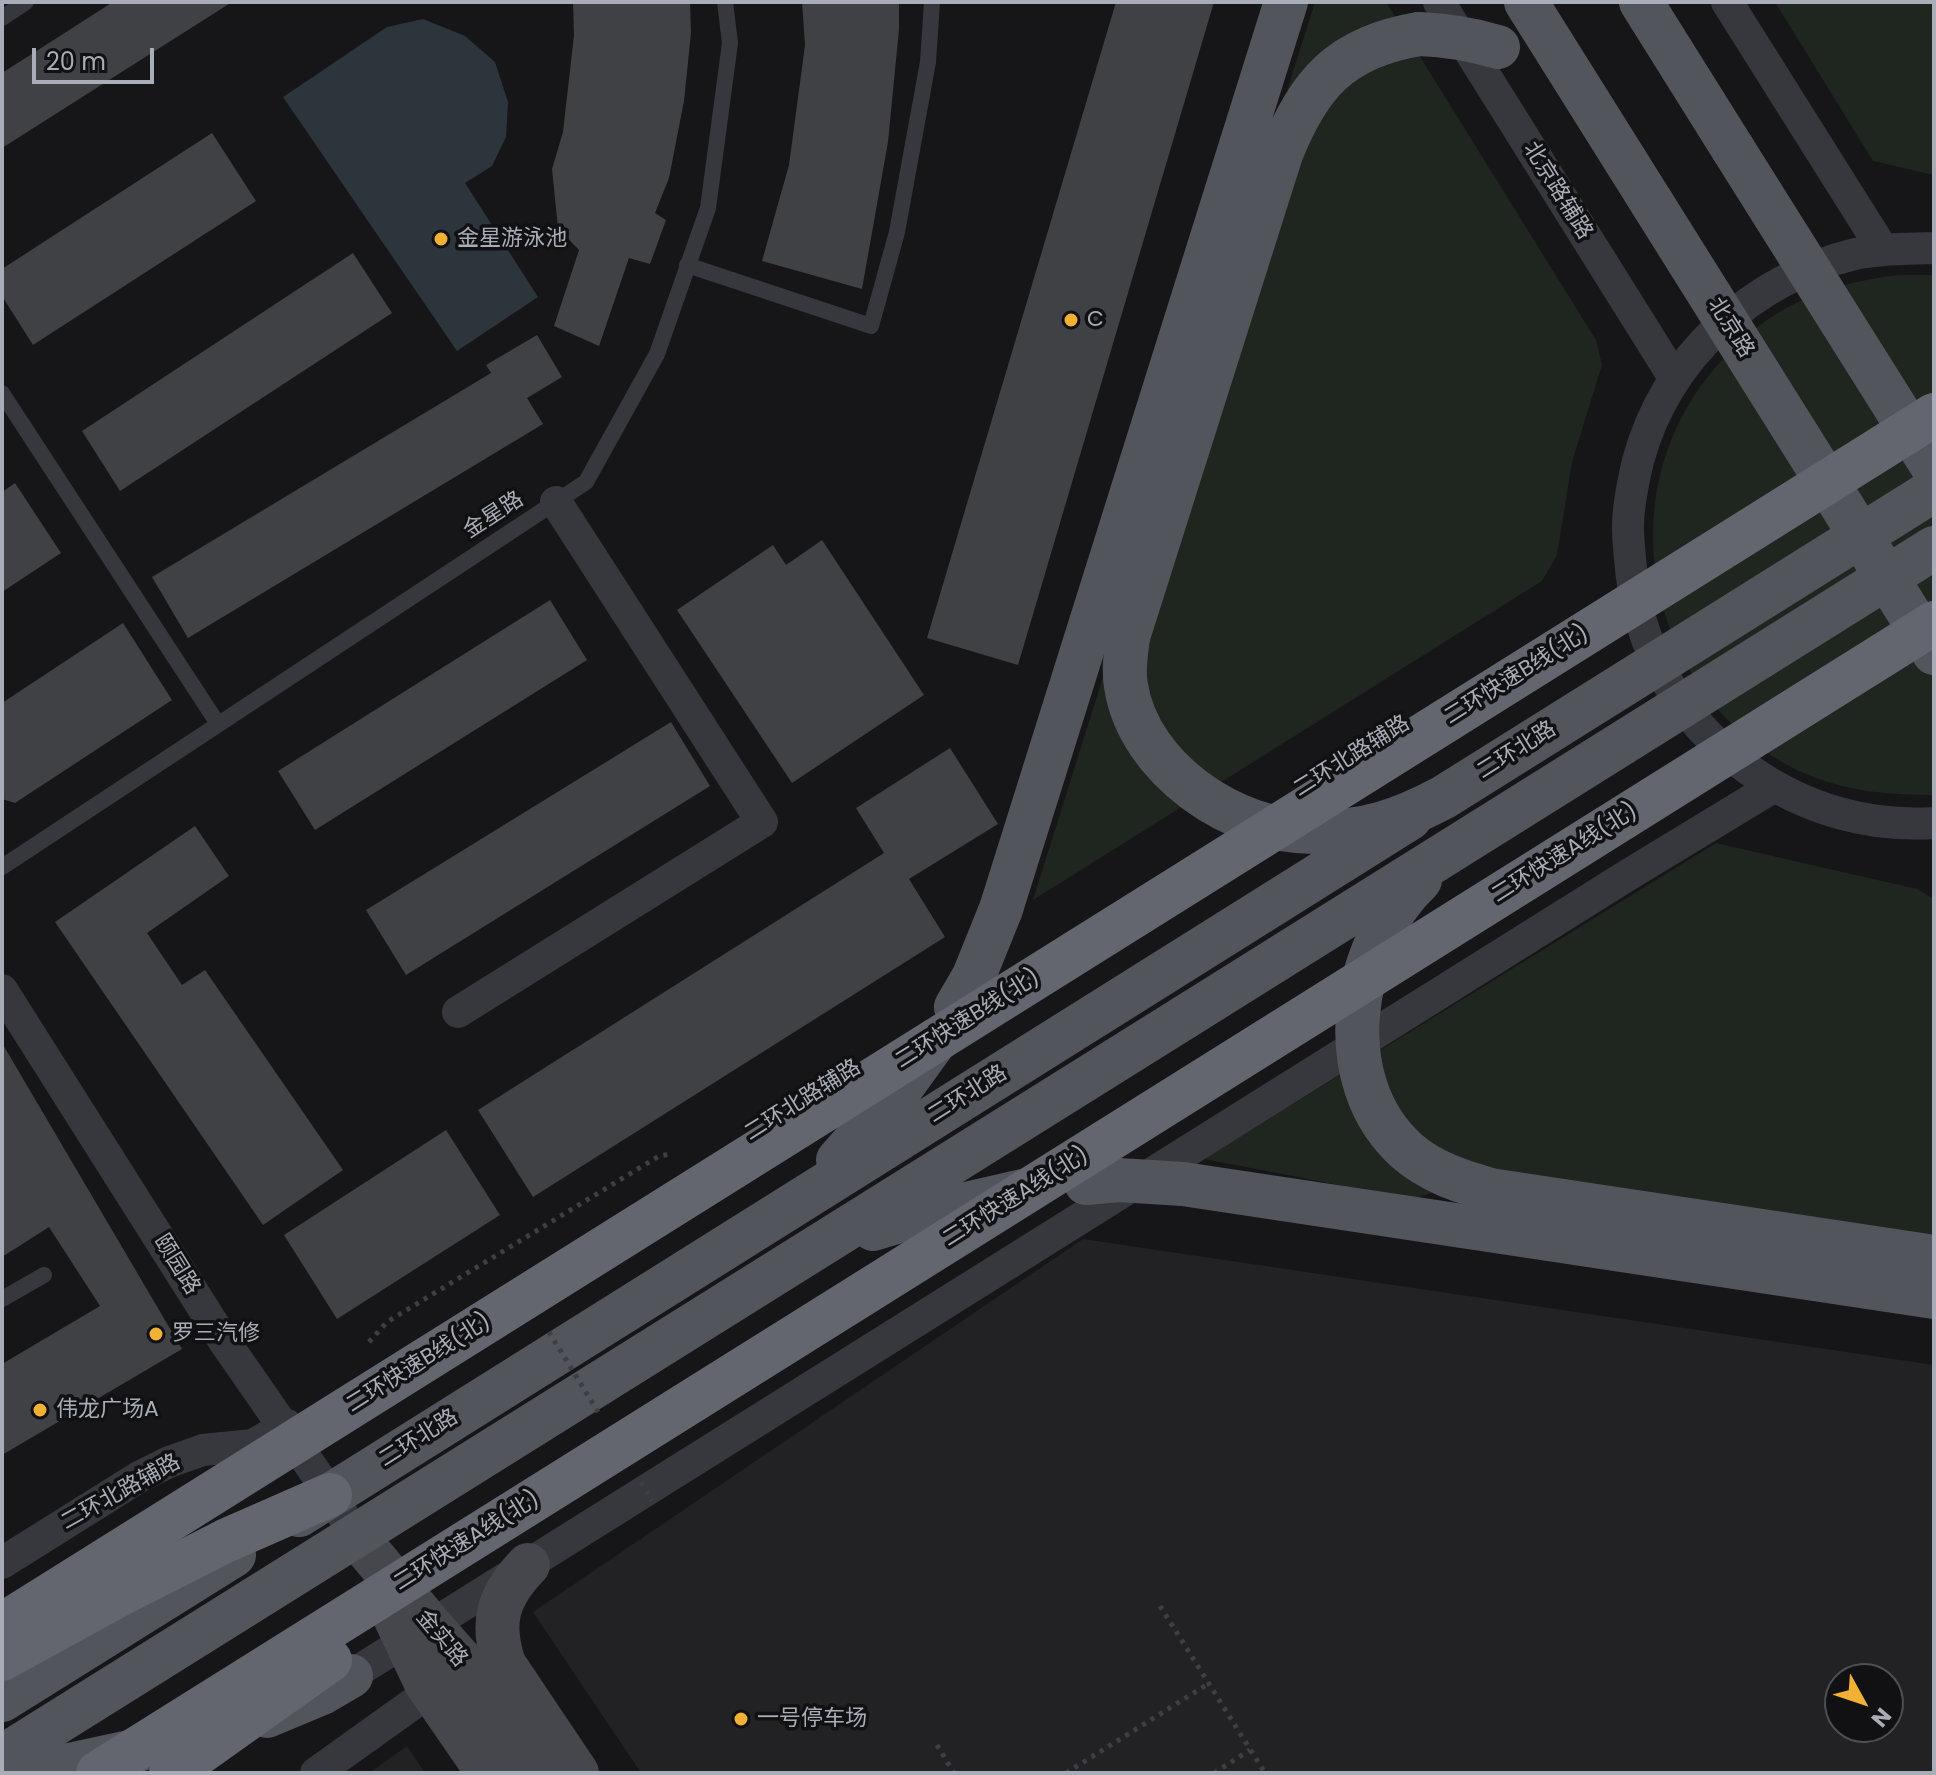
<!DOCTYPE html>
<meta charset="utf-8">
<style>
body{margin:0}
#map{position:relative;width:1936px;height:1775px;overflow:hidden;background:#161618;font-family:Poppins,sans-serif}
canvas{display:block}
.frame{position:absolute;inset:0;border:4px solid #a8adb8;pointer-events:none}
.north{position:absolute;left:1824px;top:1663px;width:80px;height:80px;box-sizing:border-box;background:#111113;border:2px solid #4d4f55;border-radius:50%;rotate:130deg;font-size:22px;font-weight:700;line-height:32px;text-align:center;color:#a8adb8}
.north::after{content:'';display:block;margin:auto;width:28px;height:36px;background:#f2b134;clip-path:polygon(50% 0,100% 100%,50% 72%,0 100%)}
.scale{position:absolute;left:32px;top:48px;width:122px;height:36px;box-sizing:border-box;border:4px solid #a8adb8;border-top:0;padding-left:10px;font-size:24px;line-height:28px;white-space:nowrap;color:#a8adb8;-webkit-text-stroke:6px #111113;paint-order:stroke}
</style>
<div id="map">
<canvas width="1936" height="1775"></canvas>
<div class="frame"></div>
<div class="north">N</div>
<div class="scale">20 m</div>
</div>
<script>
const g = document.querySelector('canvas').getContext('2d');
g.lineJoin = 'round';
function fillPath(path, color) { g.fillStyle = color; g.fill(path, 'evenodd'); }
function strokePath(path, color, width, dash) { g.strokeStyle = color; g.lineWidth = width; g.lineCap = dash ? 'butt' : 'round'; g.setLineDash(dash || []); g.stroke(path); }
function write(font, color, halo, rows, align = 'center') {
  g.font = font + ' Poppins,"Noto Sans SC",sans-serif'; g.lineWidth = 7; g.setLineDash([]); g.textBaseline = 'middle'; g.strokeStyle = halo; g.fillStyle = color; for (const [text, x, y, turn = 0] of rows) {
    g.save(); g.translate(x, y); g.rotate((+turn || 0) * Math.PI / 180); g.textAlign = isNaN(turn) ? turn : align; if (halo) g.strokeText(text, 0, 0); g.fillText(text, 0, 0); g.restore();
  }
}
const built = new Path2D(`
 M 1083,1239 L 1934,1365 L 1934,1773 L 641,1773 L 533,1612 ZM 1840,1679 L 1888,1679 L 1888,1727 L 1840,1727 Z
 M 407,1746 L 425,1773 L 369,1773 Z`);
const green = new Path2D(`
 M 1315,2 L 1386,2 L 1596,340 L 1602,365 L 1572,462 L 1557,555 L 1542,581 L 1033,900 Z
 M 1775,2 L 1934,2 L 1934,175 L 1873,161 Z
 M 1898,275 L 1934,275 L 1934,794 L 1931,795 C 1888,795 1846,791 1806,774 C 1652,705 1604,505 1710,374 C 1731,348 1758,323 1788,307 C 1823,288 1859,280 1898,275 Z
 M 1716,843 L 1917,889 L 1934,899 L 1934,1244 L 1478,1179 L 1412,1199 L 1204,1159 Z`);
const water = new Path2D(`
 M 423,19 L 465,36 L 495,62 L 508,102 L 506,137 L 492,166 L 465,183 L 538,297 L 457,351 L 283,97 L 387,27 Z`);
const building = new Path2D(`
 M 113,2 L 232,2 L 2,148 L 2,73 Z
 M 573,2 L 690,2 L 691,33 L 684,101 L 669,178 L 655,213 L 666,220 L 650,264 L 629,258 L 599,346 L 554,326 L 579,250 L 558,228 L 552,169 L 563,132 L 574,35 Z
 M 802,2 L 899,2 L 899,29 L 888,142 L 862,289 L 762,261 L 789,165 L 805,45 Z
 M 1116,2 L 1214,2 L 1018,665 L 927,638 Z
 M 212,133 L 256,201 L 33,345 L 2,296 L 2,269 Z
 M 353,253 L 392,313 L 120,491 L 82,431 Z
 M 537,335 L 562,377 L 527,398 L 543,424 L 188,638 L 152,577 L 491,373 L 486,365 Z
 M 15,483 L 61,553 L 2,592 L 2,492 Z
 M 822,540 L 924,695 L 792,783 L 677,610 L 773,545 L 786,565 Z
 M 550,600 L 587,660 L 315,830 L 278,771 Z
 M 123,623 L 172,700 L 15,803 L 2,799 L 2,703 Z
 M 671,722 L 710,786 L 406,975 L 366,910 Z
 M 950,748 L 998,824 L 909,879 L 945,937 L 533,1197 L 478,1110 L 884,853 L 856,808 Z
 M 195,826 L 229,876 L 147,933 L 182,985 L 205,970 L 343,1170 L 263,1225 L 55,922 Z
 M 2,1043 L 182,1349 L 2,1455 L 2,1364 L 100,1306 L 49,1227 L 2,1257 Z
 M 446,1130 L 500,1215 L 337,1319 L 284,1235 Z`);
const path = new Path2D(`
 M 369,1342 L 387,1322 L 659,1156 L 671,1154
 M 1160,1606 L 1265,1773
 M 937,1745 L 954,1773
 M 1066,1773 L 1208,1684
 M 1214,1773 L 1250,1750`);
const lane = new Path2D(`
 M 2,18 L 26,2
 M 687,265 L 871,326 L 897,232 L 928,62 L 932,2
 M 2,393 L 218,724
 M 2,867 L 586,482 L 657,354 L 708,208 L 730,43 L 725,2
 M 2,1299 L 44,1275`);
const street = new Path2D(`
 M 1439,2 L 1675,379
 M 1727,2 L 1883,250
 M 1934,248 C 1908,249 1881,248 1855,254 C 1752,279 1666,357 1638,461 C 1633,482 1628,505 1628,527 C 1628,537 1629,548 1630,558 C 1636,646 1678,721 1751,771 C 1805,809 1868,827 1934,823
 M 2,990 L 224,1341 L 324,1485 L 356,1536
 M 458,1012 L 762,822 L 556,502
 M 2,1563 L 139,1477 L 169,1462 L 203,1450 L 253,1445 L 287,1425
 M 334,1686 L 1628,875 L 1773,787
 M 316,1773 L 432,1690`);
const secondary = new Path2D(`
 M 356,1536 L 431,1626 L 460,1659 L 538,1773
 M 528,1565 C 498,1596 490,1622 504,1664 L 577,1773
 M 385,1596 L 426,1683 L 488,1773`);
const primary = new Path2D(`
 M 1526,2 L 1652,203
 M 1641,2 L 1733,149
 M 1128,637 L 1281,154 C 1309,83 1341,47 1419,34
 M 1001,909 L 1286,2
 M 838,1160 L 899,1091 L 936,1040
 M 1183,1184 L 1934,1297
 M 1490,1190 L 1934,1257
 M 873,1229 L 923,1214 L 1023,1191
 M 299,1515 L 1410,818
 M 2,1700 L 234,1555
 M 267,1716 L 322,1693 L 351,1676
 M 2,1757 L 1185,1017
 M 32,1773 L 139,1750`);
const highway = new Path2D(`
 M 2,1659 L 115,1597 L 225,1541 L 330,1495`);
const pathBridge = new Path2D(`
 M 549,1332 L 598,1412
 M 641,1482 L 652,1501`);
const primaryBridge = new Path2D(`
 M 1419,34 C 1447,35 1471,39 1498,47
 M 1733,149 L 1934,469
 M 1652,203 L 1934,653
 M 1128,637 C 1126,653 1123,669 1126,686 C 1139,769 1234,833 1315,832 C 1366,832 1399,821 1444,797 L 1934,490
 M 1420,880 C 1350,947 1329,1081 1407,1151 C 1431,1172 1460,1181 1490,1190
 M 956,1007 L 974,976 L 1001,909
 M 1185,1017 L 1934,548
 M 1086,1183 L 1119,1180 L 1183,1184`);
const highwayBridge = new Path2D(`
 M 2,1625 L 1934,415
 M 98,1773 L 1934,623
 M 171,1773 L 330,1660`);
const markers = [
 [441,239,8,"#f2b134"],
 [1071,320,8,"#f2b134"],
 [156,1334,8,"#f2b134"],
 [40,1410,8,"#f2b134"],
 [741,1719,8,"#f2b134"]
];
const streetNames = [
 ["北京路辅路",1557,191,58],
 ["北京路",1730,328,58],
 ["金星路",494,516,-33],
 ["二环快速B线(北)",1517,676,-32],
 ["二环北路",1517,751,-32],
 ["二环北路辅路",1352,757,-32],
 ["二环快速A线(北)",1565,854,-32],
 ["二环快速B线(北)",968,1020,-32],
 ["二环北路",968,1095,-32],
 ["二环北路辅路",803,1101,-32],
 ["二环快速A线(北)",1016,1198,-32],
 ["颐园路",176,1265,58],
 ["二环快速B线(北)",419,1364,-32],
 ["二环北路",419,1439,-32],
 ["二环北路辅路",121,1493,-29],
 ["二环快速A线(北)",467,1542,-32],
 ["金实路",441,1639,50]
];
const poiNames = [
 ["金星游泳池",457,239],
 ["C",1087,320],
 ["罗三汽修",172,1334],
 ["伟龙广场A",56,1410],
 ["一号停车场",757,1719]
];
fillPath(built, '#222225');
fillPath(green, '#1e261f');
fillPath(water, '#2c353c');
fillPath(building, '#404145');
strokePath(path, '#3d3f44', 5, [4, 6]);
strokePath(lane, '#37383d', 16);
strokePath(street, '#37383d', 32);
strokePath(secondary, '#45474d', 44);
strokePath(primary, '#53555c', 44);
strokePath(highway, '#63666e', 44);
strokePath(pathBridge, '#3d3f44', 5, [4, 6]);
strokePath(primaryBridge, '#53555c', 44);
strokePath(highwayBridge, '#63666e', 44);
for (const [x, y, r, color] of markers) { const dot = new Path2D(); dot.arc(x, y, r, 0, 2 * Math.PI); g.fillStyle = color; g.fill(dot); strokePath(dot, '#111113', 3); }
write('22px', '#a8adb8', '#111113', streetNames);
write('22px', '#a8adb8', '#111113', poiNames, 'left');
</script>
